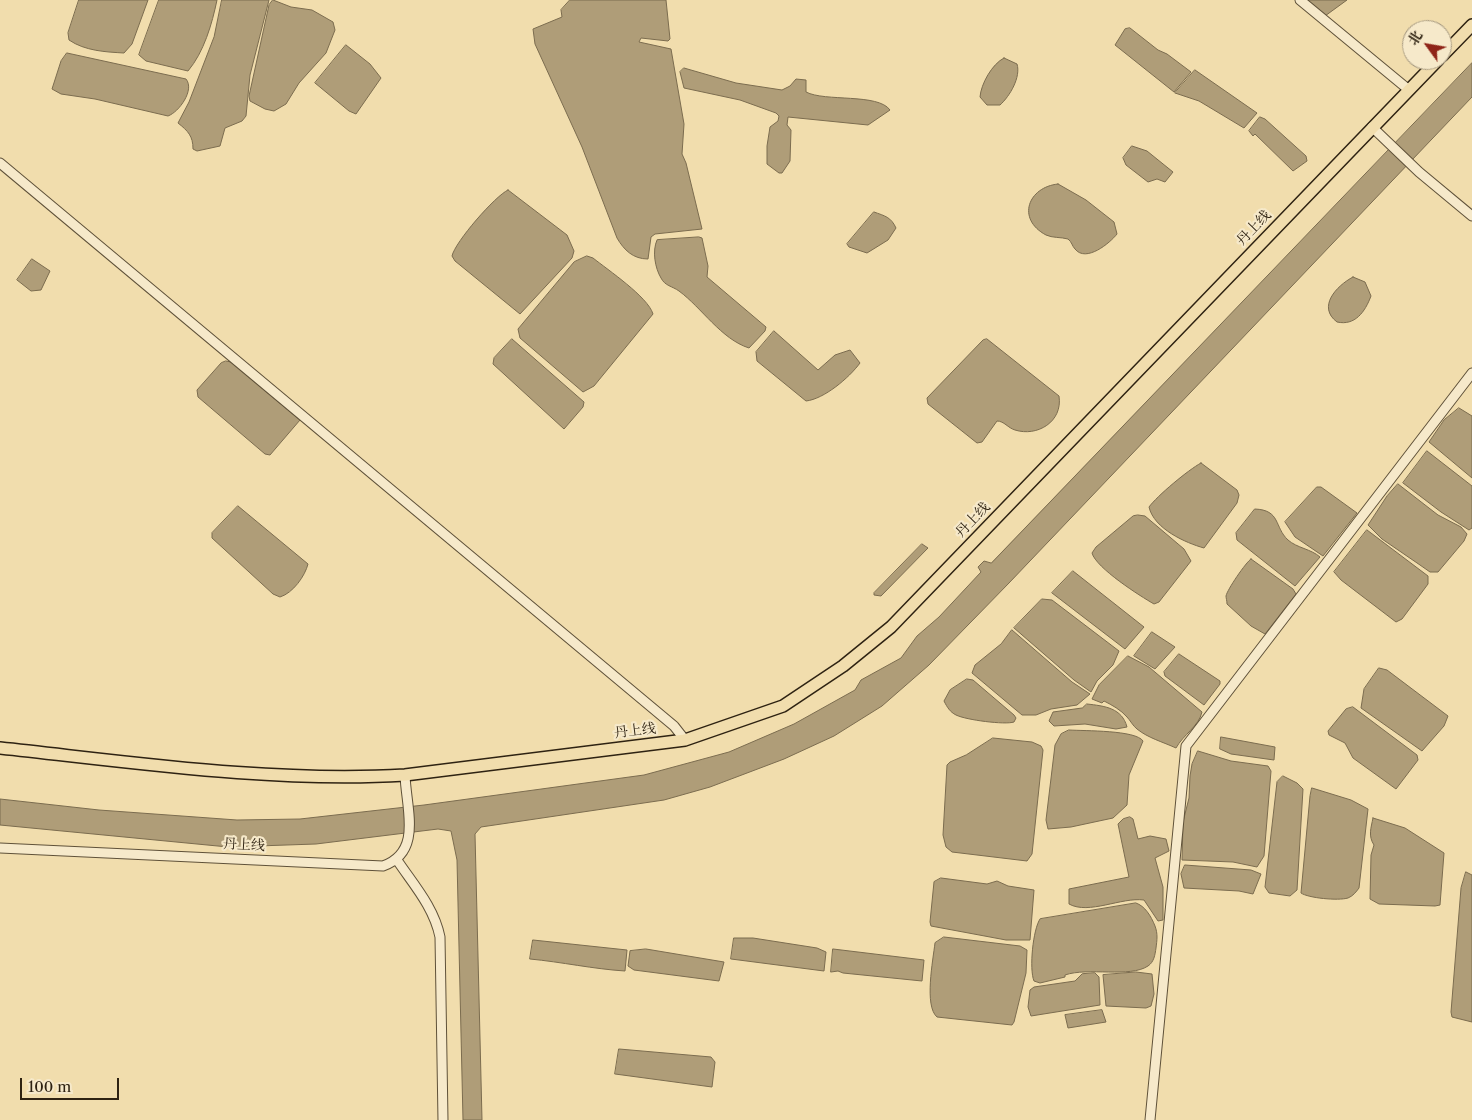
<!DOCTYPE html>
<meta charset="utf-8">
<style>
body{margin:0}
#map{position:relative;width:1472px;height:1120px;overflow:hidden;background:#f1ddad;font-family:"Libre Caslon Text","Noto Serif SC",serif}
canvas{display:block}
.north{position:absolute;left:1402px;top:20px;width:50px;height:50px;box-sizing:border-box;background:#f6e9ca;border:1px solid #a69980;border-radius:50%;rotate:302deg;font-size:14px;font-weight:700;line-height:20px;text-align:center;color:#2e2212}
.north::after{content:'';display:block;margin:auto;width:18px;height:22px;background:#8f2418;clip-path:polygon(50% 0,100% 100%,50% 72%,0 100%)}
.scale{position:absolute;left:20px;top:1078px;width:99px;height:22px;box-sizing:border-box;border:2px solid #2e2212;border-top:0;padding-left:6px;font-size:15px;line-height:18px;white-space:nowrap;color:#2e2212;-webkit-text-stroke:4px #f6e9ca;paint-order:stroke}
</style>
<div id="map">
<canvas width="1472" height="1120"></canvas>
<div class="north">北</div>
<div class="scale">100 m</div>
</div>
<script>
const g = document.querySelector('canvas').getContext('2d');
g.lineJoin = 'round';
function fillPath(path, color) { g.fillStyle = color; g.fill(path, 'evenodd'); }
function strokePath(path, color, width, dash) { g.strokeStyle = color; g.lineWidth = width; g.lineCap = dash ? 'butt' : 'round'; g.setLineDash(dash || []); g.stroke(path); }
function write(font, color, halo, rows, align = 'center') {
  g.font = font + ' "Libre Caslon Text","Noto Serif SC",serif'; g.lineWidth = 4.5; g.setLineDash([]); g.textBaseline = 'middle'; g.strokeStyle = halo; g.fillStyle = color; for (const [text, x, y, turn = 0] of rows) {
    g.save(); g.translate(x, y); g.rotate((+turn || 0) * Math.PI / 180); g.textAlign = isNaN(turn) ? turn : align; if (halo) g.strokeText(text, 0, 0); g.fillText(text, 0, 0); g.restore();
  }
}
const water = new Path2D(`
 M 79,0 L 148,0 L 132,44 L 124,53 C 106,52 85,51 69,40 L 68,33 Z
 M 159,0 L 217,0 C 212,24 204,52 188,71 L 146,61 L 139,55 Z
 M 222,0 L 269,0 L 250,75 L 246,116 L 242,121 L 225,128 L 220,146 L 197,151 L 193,149 C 193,136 188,131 178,123 L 189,102 L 214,37 Z
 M 273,0 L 291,7 L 312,10 L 333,22 L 335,30 L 326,53 L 299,83 L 286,104 L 274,111 L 265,109 L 250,101 L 249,96 L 269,5 Z
 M 570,0 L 666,0 L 670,39 L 668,41 L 641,38 L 639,42 L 671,49 L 684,124 L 682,154 L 686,163 L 702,229 L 655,234 L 651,237 L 648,259 C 633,259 624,250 617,238 L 582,147 L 535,44 L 533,29 L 562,17 L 561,10 Z
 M 1307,0 L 1347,0 L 1325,16 Z
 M 1130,28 L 1158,50 L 1167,54 L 1191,72 L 1174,92 L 1115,45 L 1125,29 Z
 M 346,45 L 370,64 L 381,78 L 356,114 L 349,111 L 315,83 Z
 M 67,53 L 186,79 C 195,90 179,112 168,116 L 95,99 L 61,94 L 52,89 L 61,61 Z
 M 1004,58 L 1017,64 C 1021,77 1010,96 1000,105 L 987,105 L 980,97 C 981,84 992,64 1004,58 Z
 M 1472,63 L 1472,97 L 1009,583 L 929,665 L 882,706 L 834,736 L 784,759 L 710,787 L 664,800 L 481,827 L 475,834 L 482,1120 L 463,1120 L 457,860 L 451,831 L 438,829 L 316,844 L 228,847 L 0,825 L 0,799 L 99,810 L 237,820 L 300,819 L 424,805 L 644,775 L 729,752 L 794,724 L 855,690 L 861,680 L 901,658 L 917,636 L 939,617 L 981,572 L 978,567 L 984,561 L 991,563 Z
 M 684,68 L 736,83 L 782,90 L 790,86 L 796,79 L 806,80 L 806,92 C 825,102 878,93 890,110 L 868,125 L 788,117 L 787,125 L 791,130 L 790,161 L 782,173 L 779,173 L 767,164 L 767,146 L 770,127 L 778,121 L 779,116 L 776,113 L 740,100 L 684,88 L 680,72 Z
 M 1195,70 L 1257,113 L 1244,128 L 1199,101 L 1175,93 Z
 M 1260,117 L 1265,119 L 1306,156 L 1307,161 L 1293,171 L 1255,134 L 1253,136 L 1249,131 Z
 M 1132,146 L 1147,151 L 1173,172 L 1165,182 L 1157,179 L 1148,182 L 1126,165 L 1123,158 Z
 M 1058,184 L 1086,200 L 1114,222 L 1117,234 C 1110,243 1086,263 1075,249 C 1072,246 1072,242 1068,239 C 1061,237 1052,238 1046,235 C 1016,219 1028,187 1058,184 Z
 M 508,190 L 567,235 L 574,251 L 572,258 L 520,314 L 455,261 L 452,256 C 455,242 495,196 508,190 Z
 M 874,212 C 885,216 891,217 896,228 L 888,240 L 867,253 L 849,247 L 847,244 Z
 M 699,237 L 702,238 L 708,266 L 707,277 L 766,327 L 765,331 L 749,348 C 721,339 702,308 679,291 C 672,286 665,286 661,278 C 655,268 652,251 657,240 Z
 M 587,256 L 593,258 C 608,270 648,297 653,314 L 594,386 L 583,392 L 520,338 L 518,329 L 574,262 Z
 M 32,259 L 50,271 L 41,290 L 31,291 L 17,280 Z
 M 1353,277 L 1365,282 L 1371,296 C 1365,312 1355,326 1337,322 C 1317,307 1336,286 1353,277 Z
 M 774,331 L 818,370 L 835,355 L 850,350 L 860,363 C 849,378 824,399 806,401 L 757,361 L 756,352 Z
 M 512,339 L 584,402 L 583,407 L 564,429 L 493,364 L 494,358 Z
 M 987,339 L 1059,396 C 1063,422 1037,437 1015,430 C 1008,428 1004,421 997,421 L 982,442 L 977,443 L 928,404 L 927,398 L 983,340 Z
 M 226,361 L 231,362 L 300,420 L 270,455 L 265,454 L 198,397 L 197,390 L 221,363 Z
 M 1459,408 L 1472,416 L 1472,478 L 1429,442 L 1444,420 Z
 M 1427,451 L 1472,486 L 1472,528 L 1469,530 L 1441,512 L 1403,483 Z
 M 1201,463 L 1237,490 L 1239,495 L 1237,503 L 1204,548 C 1186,543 1154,529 1149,507 C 1157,496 1188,470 1201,463 Z
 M 1398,484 L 1438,515 L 1461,527 L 1467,534 L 1464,541 L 1438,572 L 1430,572 L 1420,565 L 1382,539 L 1368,525 L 1387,496 Z
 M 1317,487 L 1321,487 L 1357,513 L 1323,556 L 1295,537 L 1285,522 Z
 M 238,506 L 308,564 C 305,576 293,593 280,597 L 273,594 L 212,538 L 212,533 Z
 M 1255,509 C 1281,510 1274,527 1288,540 C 1297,548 1311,549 1320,557 L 1295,586 L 1237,540 L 1236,533 Z
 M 1138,515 L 1145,516 L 1184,549 L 1191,561 L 1159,602 L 1154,604 C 1140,596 1096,568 1092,553 L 1096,547 L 1133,516 Z
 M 1367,530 L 1428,576 L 1428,584 L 1402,619 L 1396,622 L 1341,580 L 1334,572 Z
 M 922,544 L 928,548 L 881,596 L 874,595 L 874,593 Z
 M 1251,559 L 1293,589 L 1296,594 L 1265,634 L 1251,626 L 1227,604 C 1227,601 1226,598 1226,596 C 1227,590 1246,562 1251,559 Z
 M 1073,571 L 1144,627 L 1125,649 L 1052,593 Z
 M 1042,599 L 1052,600 L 1119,651 L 1113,665 L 1097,681 L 1091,692 L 1074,680 L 1014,628 Z
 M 1012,630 L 1072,682 L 1090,694 L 1077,705 L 1051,709 L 1036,715 L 1022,715 L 972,673 L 975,665 L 1001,644 Z
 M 1152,632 L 1175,647 L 1155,669 L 1134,656 Z
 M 1179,654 L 1220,681 L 1220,684 L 1204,705 L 1165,676 L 1164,672 Z
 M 1128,656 L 1149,667 L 1202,712 C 1199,726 1183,735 1176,748 C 1163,742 1148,738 1137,729 C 1133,726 1130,720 1127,717 C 1121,710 1112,705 1104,701 L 1102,703 L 1092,699 L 1099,685 Z
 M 1379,668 L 1387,670 L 1448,716 L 1444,726 L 1422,751 L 1361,708 L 1364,689 Z
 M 967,679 L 973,680 L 1014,715 L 1016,718 L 1014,722 C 1005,725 966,720 956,715 C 950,712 947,707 944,701 L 950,690 Z
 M 1087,704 C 1105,706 1122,708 1127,727 L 1116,729 L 1085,724 L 1054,726 L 1049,721 L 1053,712 L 1082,708 Z
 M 1353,707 L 1417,755 L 1418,760 L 1396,789 L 1353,758 L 1345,743 L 1329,735 L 1328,731 L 1346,709 Z
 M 1069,730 C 1085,731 1136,730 1143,741 L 1129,775 L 1127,805 L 1113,818 L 1071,827 L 1048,829 L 1046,820 L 1055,745 L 1061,734 Z
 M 1221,737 L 1275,747 L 1274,760 L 1231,754 L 1220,749 Z
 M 993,738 L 1032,742 L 1041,746 L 1043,750 L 1032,854 L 1027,861 L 952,852 L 946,847 L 943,835 L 947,765 L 950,762 L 966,755 Z
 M 1198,751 L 1231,761 L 1268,766 L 1271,771 L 1264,856 L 1257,867 L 1233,862 L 1182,860 L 1183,822 L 1189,798 L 1190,776 L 1192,764 Z
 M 1283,776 L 1297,783 L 1303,789 L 1297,890 L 1290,896 L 1269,893 L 1265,887 L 1277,782 Z
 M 1312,788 L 1351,800 L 1368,809 L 1359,888 C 1356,892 1353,896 1348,898 C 1338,901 1308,898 1301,893 L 1310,796 Z
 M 1130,817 L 1133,819 L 1138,839 L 1150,836 L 1166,839 L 1169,851 L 1155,858 L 1163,887 L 1163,920 L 1158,921 L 1144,900 C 1121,897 1089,915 1069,904 L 1069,889 L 1129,877 L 1118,824 L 1123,819 Z
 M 1373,818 L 1405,828 L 1444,853 L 1440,905 L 1435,906 L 1379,904 L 1370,899 L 1371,855 L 1374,845 C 1368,836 1371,828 1373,818 Z
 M 1185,865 L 1251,870 L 1261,874 L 1253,894 L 1239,891 L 1184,888 L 1181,874 Z
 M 1466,872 L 1472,875 L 1472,1022 L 1452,1017 L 1451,1012 L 1461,888 Z
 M 941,878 L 987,884 L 997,881 L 1008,886 L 1034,890 L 1030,940 L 1006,940 L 931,926 L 930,922 L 934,882 Z
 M 1136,903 C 1145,906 1151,916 1155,926 C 1158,934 1157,940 1156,948 C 1155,955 1154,962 1148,966 C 1130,978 1088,967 1065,975 L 1065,977 L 1040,983 L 1034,981 C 1029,969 1033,929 1040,919 Z
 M 944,937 L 1020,946 L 1027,950 L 1026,973 L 1014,1022 L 1012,1025 L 937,1017 C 924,1006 933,960 935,943 Z
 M 734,938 L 753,938 L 817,948 L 826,952 L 824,971 L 731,959 Z
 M 533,940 L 627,950 L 625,971 C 593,969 562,962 530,959 Z
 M 646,949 L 724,962 L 719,981 L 634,970 L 628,966 L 630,951 Z
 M 833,949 L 924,960 L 922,981 L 843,973 L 838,971 L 831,972 Z
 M 1136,972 L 1152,974 L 1154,994 L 1151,1006 L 1146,1008 L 1106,1006 L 1103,975 Z
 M 1095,973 L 1099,977 L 1100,1005 L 1031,1016 L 1028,1007 L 1030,990 L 1034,987 L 1075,981 L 1082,974 Z
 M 1102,1010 L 1106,1022 L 1068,1028 L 1065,1015 Z
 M 619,1049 L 711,1057 L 715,1062 L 712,1087 L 615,1074 Z`);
const minor = new Path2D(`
 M 1300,0 L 1409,90
 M 1372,127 L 1419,172 L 1472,216
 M 0,163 L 674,726 L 685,740
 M 0,848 L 383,866 C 423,852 406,808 405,775
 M 397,860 C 413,884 434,907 440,937 L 443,1120
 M 1150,1120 L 1186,746 L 1472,373`);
const major = new Path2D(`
 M 1442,56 L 1472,25
 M 0,748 C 131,762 273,783 405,775 L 685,740 L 783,706 L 843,666 L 891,627 L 1438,60`);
const streetNames = [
 ["丹上线",1254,228,-46],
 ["丹上线",973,520,-46],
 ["丹上线",635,731,-7],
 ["丹上线",244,845,3]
];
fillPath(water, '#af9d78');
strokePath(water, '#7b6c4f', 1);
strokePath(minor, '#5f5139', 11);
strokePath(major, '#2e2212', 14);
strokePath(minor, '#f6e9ca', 9);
strokePath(major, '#f1ddad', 11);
write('14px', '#2e2212', '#f6e9ca', streetNames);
</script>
